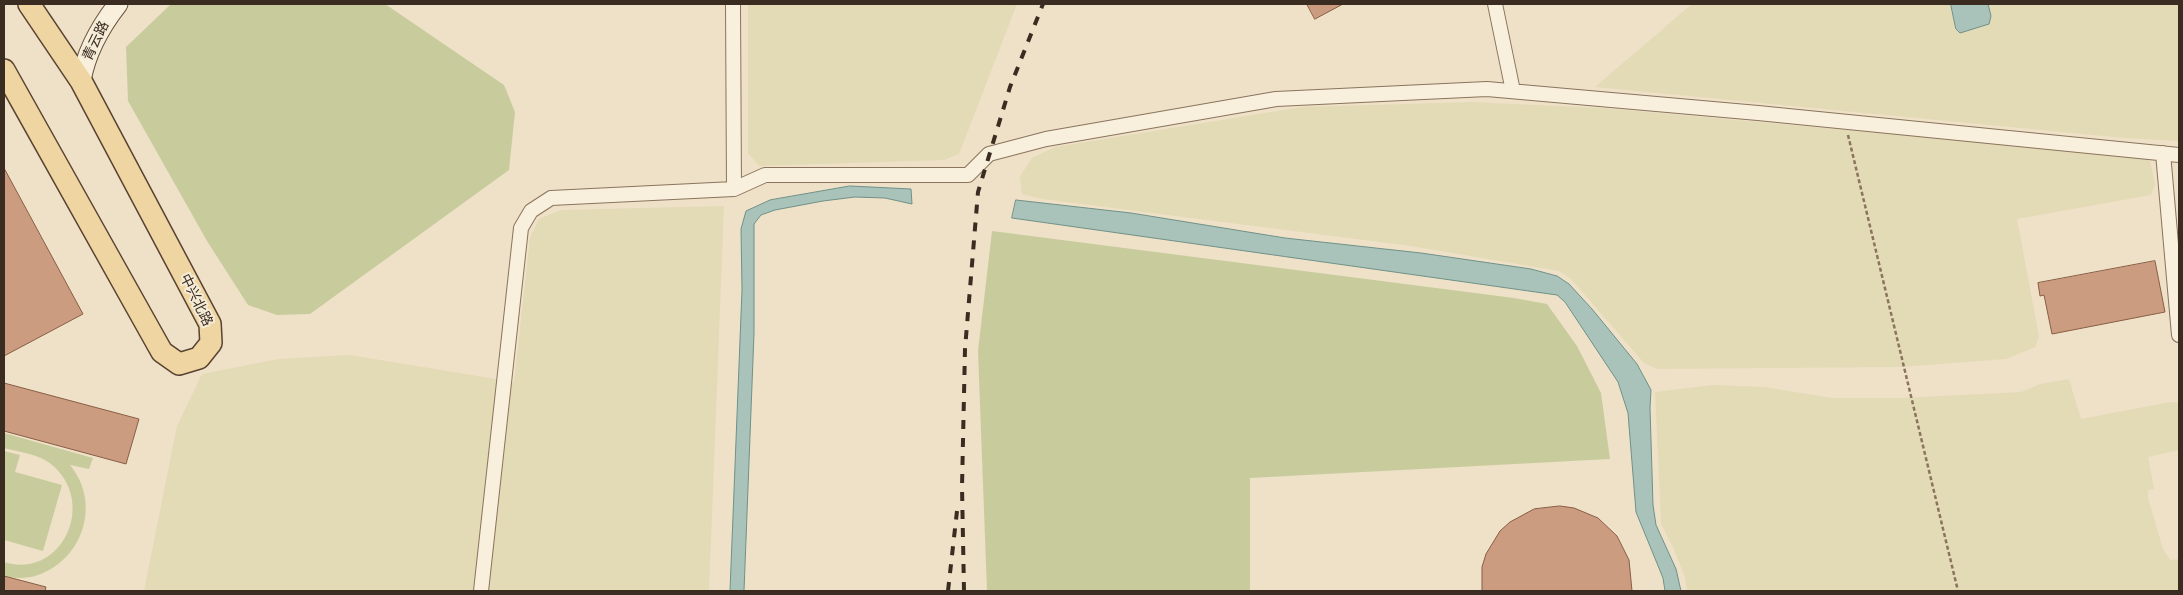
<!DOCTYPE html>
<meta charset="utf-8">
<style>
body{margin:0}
#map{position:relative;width:2183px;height:595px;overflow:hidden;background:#eee1c8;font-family:Literata,serif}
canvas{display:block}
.frame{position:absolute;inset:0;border:5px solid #3a2c21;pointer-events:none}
</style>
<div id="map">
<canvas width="2183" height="595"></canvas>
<div class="frame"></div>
</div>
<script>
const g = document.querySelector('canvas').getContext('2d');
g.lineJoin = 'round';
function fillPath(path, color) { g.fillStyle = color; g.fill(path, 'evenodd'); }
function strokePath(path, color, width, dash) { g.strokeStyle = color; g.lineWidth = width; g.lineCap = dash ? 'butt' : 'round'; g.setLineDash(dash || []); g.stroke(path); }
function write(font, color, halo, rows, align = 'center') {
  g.font = font + ' Literata,"Noto Sans SC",serif'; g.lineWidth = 4; g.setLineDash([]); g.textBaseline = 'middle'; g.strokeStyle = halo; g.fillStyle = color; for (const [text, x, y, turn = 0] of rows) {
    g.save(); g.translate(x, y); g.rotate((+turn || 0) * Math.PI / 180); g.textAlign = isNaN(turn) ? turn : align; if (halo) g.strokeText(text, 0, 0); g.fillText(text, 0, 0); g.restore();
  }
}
const farmland = new Path2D(`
 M 748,4 L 1017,4 L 959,154 L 944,160 L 759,166 L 748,153 Z
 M 1692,4 L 2179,4 L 2179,141 L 2124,138 L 1595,87 Z
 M 1472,102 L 1602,108 L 2138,156 L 2150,161 L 2155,185 L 2151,195 L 2017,219 L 2039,337 L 2035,347 L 2006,359 L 1901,367 L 1657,369 L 1644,363 L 1571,279 L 1559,271 L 1411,246 L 1042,199 L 1022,194 L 1020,176 L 1032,158 L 1055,147 L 1302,107 Z
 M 724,206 L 709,591 L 144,591 L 177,426 L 202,374 L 278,359 L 350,355 L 514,382 L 530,238 L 539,219 L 561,210 Z
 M 2069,379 L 2081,419 L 2170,402 L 2178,403 L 2179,450 L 2148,457 L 2154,489 L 2148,490 L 2148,498 L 2163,549 L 2170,560 L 2179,559 L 2179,591 L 1687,591 L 1685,577 L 1672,545 L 1661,524 L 1655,392 L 1712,385 L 1764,387 L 1832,398 L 1901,398 L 2021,392 L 2040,384 Z`);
const green = new Path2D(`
 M 171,4 L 385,4 L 504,85 L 515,112 L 509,170 L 310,314 L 277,315 L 248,305 L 207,241 L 128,101 L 126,47 Z
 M 992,231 L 1514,298 L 1547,304 L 1577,346 L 1601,393 L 1610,459 L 1250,478 L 1250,591 L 987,591 L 978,351 Z
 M 4,433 L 93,458 L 89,469 L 70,465 C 101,502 84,559 38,575 C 27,579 15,578 4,577 L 4,562 C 62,580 98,502 51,464 C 38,454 19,452 4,448 Z
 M 4,451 L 20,455 L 15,472 L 62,485 L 43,551 L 4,540 Z`);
const water = new Path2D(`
 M 1951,4 L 1988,4 L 1991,16 L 1989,24 L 1960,33 L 1956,29 Z
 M 850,186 L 911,189 L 912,204 L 885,198 L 855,197 L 823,201 L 775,210 L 761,215 L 754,224 L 754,333 L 744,591 L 730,591 L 742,290 L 741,229 L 746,211 L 770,200 Z
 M 1016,200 L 1131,213 L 1285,238 L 1421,253 L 1531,269 L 1557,276 L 1569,284 L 1592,309 L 1637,364 L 1651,390 L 1650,408 L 1653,505 L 1656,525 L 1676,569 L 1681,591 L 1665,591 L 1663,578 L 1636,512 L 1628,413 L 1618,382 L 1565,302 L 1557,295 L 1012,218 Z`);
const building = new Path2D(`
 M 1307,4 L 1343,4 L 1315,19 Z
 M 4,168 L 83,314 L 4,356 Z
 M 2155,261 L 2165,312 L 2052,334 L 2044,295 L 2040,296 L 2038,283 Z
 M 4,383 L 139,419 L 126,464 L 4,431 Z
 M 1560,506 L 1574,508 L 1598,518 L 1617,536 L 1629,560 L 1632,591 L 1482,591 L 1482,567 L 1486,554 L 1500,531 L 1510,522 L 1534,509 Z
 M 4,576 L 46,587 L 45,591 L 4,591 Z`);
const path = new Path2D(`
 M 1848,135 L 1958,591`);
const street = new Path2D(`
 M 1495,4 L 1513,91
 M 2163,153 L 2179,335
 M 734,189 L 765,175 L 968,175 L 989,154 L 1046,139 L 1276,99 L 1487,89 L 1758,113 L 2179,155
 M 481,591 L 521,228 L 531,211 L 551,198 L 734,189 L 733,4`);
const secondary = new Path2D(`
 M 81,81 C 86,52 100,27 118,4`);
const primary = new Path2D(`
 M 4,70 L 158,345 L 162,352 L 179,364 L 199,358 L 211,343 L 210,324 L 81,81 L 29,4`);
const rail = new Path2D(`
 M 948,591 L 957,511
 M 964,591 L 962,487 L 965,349 L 978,192 L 1010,87 L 1043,4`);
const streetNames = [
 ["青云路",96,41,-64],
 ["中兴北路",196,300,64]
];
fillPath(farmland, '#e3dbb6');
fillPath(green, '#c8cc9c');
fillPath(water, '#a9c2ba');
strokePath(water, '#6f9187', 1);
fillPath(building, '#cb9c7f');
strokePath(building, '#885d44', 1);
strokePath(street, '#8a745d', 16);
strokePath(secondary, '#6c5540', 21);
strokePath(primary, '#584231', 24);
strokePath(path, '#8a745d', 2.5, [4, 2.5]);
strokePath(street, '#f8efdc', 14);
strokePath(secondary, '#f8efdc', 19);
strokePath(primary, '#efd5a2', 21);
strokePath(rail, '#3a2c21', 4, [9, 9]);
write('14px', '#3a2c21', '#f5ecd8', streetNames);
</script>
